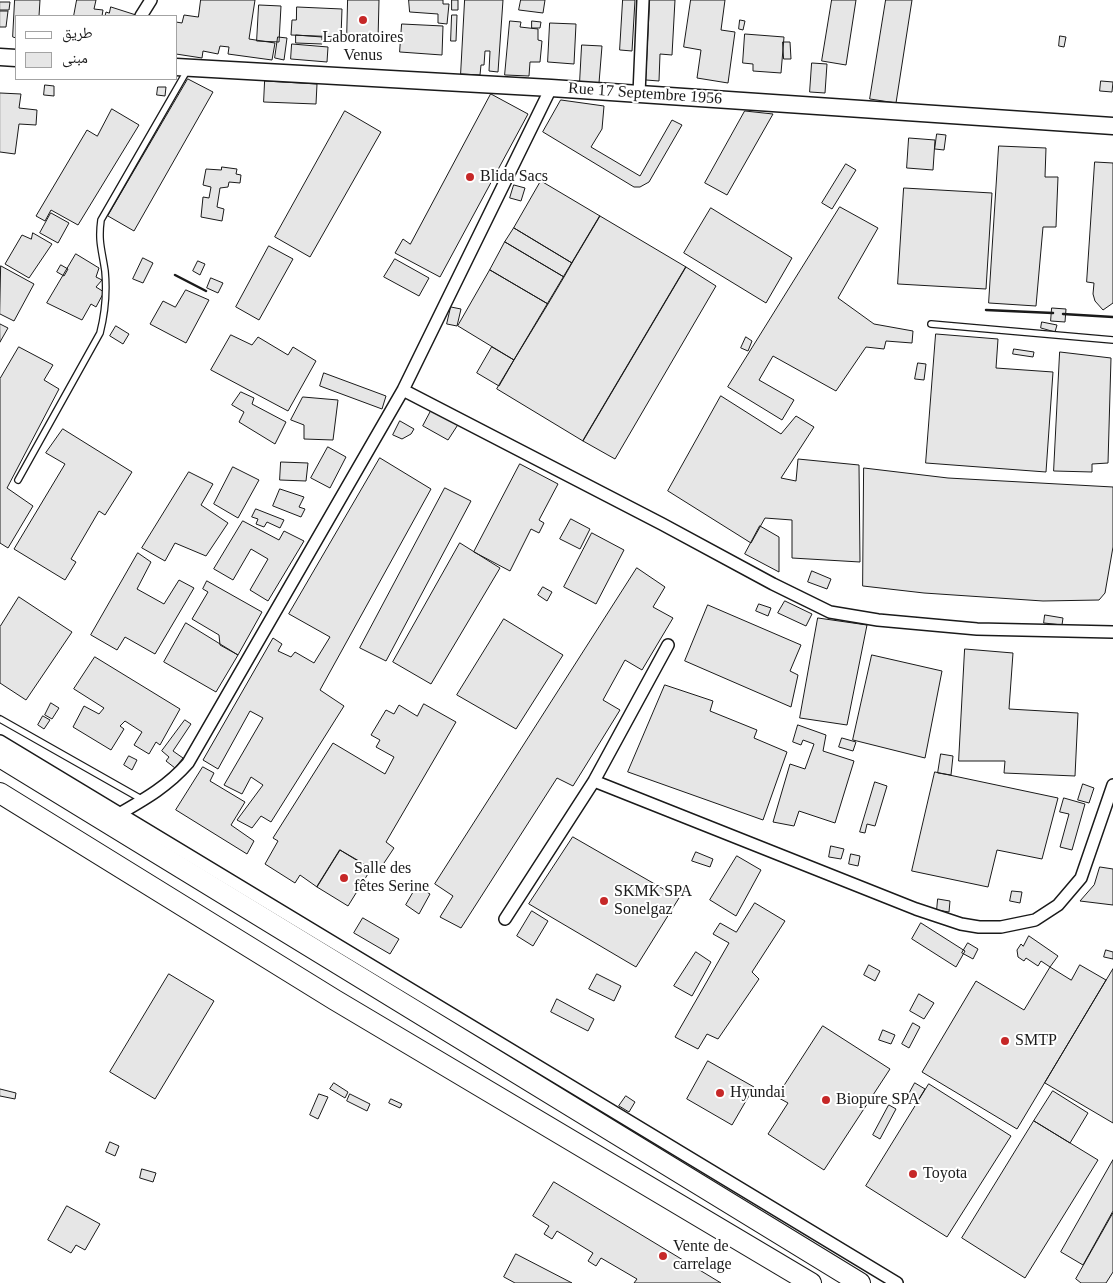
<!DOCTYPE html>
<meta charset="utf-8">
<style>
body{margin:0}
#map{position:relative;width:1113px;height:1283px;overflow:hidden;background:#fff;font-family:"Times New Roman","Noto Naskh Arabic",serif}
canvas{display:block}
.legend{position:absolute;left:15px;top:15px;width:162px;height:65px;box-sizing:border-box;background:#fff;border:1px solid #a3a3a3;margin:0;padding:6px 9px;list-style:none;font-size:15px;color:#1a1a1a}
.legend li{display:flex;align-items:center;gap:10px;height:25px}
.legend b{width:25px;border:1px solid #a3a3a3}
</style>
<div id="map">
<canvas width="1113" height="1283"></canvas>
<ul class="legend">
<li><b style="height:6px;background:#fff"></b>طريق</li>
<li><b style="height:14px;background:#e6e6e6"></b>مبنى</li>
</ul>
</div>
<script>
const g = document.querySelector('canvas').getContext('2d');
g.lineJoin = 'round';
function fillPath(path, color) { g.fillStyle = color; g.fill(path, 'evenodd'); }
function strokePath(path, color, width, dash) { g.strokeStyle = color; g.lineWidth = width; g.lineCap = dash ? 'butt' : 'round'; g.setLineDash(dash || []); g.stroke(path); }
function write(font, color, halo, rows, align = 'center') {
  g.font = font + ' "Times New Roman",serif'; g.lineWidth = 4; g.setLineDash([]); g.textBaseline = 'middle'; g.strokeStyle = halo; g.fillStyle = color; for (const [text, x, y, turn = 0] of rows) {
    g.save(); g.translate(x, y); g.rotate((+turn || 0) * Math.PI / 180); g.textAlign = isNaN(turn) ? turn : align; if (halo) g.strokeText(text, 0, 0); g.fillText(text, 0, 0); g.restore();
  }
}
const building = new Path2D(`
 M 15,0 L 40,0 L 39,16 L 16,16 L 16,38 L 13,37 Z
 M 77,0 L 96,0 L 94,9 L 103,10 L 102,16 L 74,16 Z
 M 201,0 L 255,0 L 249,39 L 275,43 L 272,60 L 228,54 L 229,47 L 220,46 L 218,54 L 203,51 L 202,58 L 176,54 L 176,22 L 182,23 L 184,15 L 198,17 Z
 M 348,0 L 379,0 L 378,40 L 347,39 Z
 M 409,0 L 443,0 L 443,4 L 449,4 L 447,24 L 438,23 L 438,14 L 410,12 Z
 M 452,0 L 458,0 L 458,10 L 452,10 Z
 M 465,0 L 503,0 L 498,72 L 489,71 L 490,51 L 485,51 L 484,65 L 481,65 L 480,75 L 461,74 Z
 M 521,0 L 545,0 L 543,13 L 519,10 Z
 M 623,0 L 635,0 L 632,51 L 620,50 Z
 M 650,0 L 675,0 L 672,55 L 660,54 L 659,81 L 646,80 Z
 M 691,0 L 725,0 L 721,30 L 735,32 L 728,83 L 697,78 L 701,50 L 684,47 Z
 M 832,0 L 856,0 L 846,65 L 822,61 Z
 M 886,0 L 912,0 L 896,103 L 870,99 Z
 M 0,2 L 10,2 L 9,10 L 0,10 Z
 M 259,5 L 281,6 L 279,42 L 257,41 Z
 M 111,7 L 136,15 L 135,16 L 105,16 L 106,12 L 109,13 Z
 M 297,7 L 342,9 L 341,37 L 291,35 L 292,20 L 296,20 Z
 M 0,11 L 8,11 L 6,27 L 0,27 Z
 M 452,15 L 457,15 L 456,41 L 451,41 Z
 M 740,20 L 745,21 L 743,30 L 739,29 Z
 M 510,21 L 521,22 L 520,27 L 538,29 L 538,40 L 542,41 L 540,62 L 530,62 L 529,76 L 505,75 Z
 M 532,21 L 541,22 L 540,28 L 532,28 Z
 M 550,23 L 576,24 L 574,64 L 548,62 Z
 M 402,24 L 443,26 L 442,55 L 400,52 Z
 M 745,34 L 784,37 L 781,73 L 753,71 L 753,64 L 743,63 Z
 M 296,35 L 322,37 L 322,44 L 296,43 Z
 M 1060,36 L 1066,37 L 1064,47 L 1059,46 Z
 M 278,37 L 287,38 L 284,60 L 275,58 Z
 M 783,42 L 790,42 L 791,59 L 784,59 Z
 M 292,44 L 328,47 L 327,62 L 291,59 Z
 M 582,45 L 602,46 L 599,83 L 580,82 Z
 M 812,63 L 827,64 L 825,93 L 810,92 Z
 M 188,79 L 213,92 L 134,231 L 108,216 Z
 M 265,81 L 317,84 L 316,104 L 264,102 Z
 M 1101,81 L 1113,82 L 1112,92 L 1100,91 Z
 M 45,85 L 54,86 L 54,96 L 44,95 Z
 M 158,87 L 166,87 L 165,96 L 157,95 Z
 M 0,93 L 21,94 L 19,108 L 37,110 L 36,125 L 19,124 L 15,154 L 0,152 Z
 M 491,94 L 528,114 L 440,277 L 395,253 L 403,239 L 410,244 Z
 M 561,100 L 604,106 L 602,129 L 591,147 L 640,176 L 672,120 L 682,125 L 649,182 L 640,187 L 634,187 L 543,132 Z
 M 112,109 L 139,125 L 78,225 L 51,210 L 45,221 L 36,216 L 87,130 L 97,136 Z
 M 345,111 L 381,132 L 310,257 L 275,237 Z
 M 745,111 L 773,114 L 727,195 L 705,183 Z
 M 937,134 L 946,135 L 944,150 L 935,149 Z
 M 909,138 L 935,140 L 933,170 L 907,168 Z
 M 999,146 L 1046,148 L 1045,177 L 1058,177 L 1056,227 L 1043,227 L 1036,306 L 989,303 Z
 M 1095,162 L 1113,163 L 1113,303 L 1103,310 L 1095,301 L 1093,294 L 1094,283 L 1087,282 Z
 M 846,164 L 856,170 L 832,209 L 822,203 Z
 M 222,167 L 237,169 L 236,174 L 241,175 L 240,183 L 229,182 L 228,187 L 220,188 L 217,207 L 224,209 L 222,221 L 201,217 L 203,197 L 209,198 L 211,187 L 203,185 L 206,169 L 221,170 Z
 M 541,181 L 600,216 L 572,263 L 514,228 Z
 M 514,185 L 525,188 L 521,201 L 510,198 Z
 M 904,188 L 992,193 L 986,289 L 898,284 Z
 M 840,207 L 878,228 L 838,298 L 874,324 L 913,331 L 912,343 L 886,341 L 884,349 L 866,347 L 836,391 L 773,356 L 759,380 L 794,400 L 782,420 L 728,387 Z
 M 711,208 L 792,258 L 766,303 L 684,253 Z
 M 51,213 L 69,223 L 58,243 L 40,233 Z
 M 600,216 L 686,267 L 583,441 L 497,389 Z
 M 514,228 L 572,263 L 564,277 L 505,242 Z
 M 33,233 L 52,244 L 29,278 L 5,264 L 22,235 L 31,239 Z
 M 505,242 L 564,277 L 548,304 L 490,270 Z
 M 269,246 L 293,259 L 259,320 L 236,307 Z
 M 76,254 L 99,268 L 96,277 L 102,280 L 96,287 L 104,292 L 96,307 L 91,304 L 82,320 L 47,303 Z
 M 143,258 L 153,263 L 143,283 L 133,279 Z
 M 395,259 L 429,278 L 419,296 L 384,277 Z
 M 198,261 L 205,264 L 200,275 L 193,271 Z
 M 61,265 L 68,269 L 64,276 L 57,272 Z
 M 1,266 L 34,284 L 14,321 L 0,314 Z
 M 686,267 L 716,286 L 615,459 L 583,441 Z
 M 490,270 L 548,304 L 514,360 L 458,326 Z
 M 211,278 L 223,283 L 218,293 L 207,288 Z
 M 186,290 L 209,300 L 186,343 L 150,324 L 163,301 L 175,307 Z
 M 451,307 L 461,309 L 457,326 L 447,324 Z
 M 1052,308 L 1066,309 L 1065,322 L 1051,321 Z
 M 1042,322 L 1057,325 L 1055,332 L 1041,328 Z
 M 0,324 L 8,328 L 0,342 Z
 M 116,326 L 129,334 L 123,344 L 110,336 Z
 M 936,334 L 998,339 L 996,368 L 1053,372 L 1046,472 L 926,463 Z
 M 231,335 L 252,345 L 258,337 L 288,355 L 293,347 L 316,361 L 288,411 L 211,370 Z
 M 746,337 L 752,341 L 748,351 L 741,348 Z
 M 19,347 L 53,365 L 44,380 L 59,389 L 7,488 L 33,506 L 8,548 L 0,543 L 0,379 Z
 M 492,347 L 514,360 L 499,386 L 477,373 Z
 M 1014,349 L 1034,352 L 1033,357 L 1013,354 Z
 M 1060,352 L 1111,358 L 1108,463 L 1092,464 L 1092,472 L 1054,471 Z
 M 918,363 L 926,364 L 924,380 L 915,379 Z
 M 324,373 L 386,396 L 382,409 L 320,386 Z
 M 241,392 L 254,398 L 252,404 L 286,422 L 275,444 L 239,422 L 244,412 L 232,405 Z
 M 721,396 L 781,434 L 796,416 L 814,427 L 781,478 L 796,481 L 798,459 L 859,465 L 860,562 L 792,558 L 792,520 L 765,518 L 751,543 L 668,491 Z
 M 303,397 L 338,400 L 333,440 L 304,439 L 304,425 L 291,420 Z
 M 432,409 L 459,423 L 448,440 L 423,426 Z
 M 400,421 L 414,429 L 411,434 L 402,439 L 393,435 Z
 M 63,429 L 132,472 L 105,515 L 99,511 L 71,559 L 76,562 L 65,580 L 14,549 L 65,464 L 46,453 Z
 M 328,447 L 346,457 L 330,488 L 311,478 Z
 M 380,458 L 431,489 L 320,690 L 344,706 L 271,822 L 261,816 L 252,828 L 237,820 L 263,785 L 251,777 L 242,794 L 224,785 L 263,718 L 250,711 L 218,769 L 203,760 L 273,638 L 282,644 L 278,651 L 291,657 L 295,652 L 314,663 L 330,637 L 289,614 Z
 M 281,462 L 308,463 L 306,481 L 280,480 Z
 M 520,464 L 558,484 L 539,520 L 544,523 L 539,533 L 531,529 L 510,571 L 474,552 Z
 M 233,467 L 259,480 L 238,518 L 214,504 Z
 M 864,468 L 948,478 L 1113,487 L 1113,547 L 1105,593 L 1099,600 L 1043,601 L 924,593 L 863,586 Z
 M 189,472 L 213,484 L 201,505 L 228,523 L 206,556 L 175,543 L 165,561 L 142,548 Z
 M 445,488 L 471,501 L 386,661 L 360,648 Z
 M 280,489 L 304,497 L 299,507 L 305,509 L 301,517 L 273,506 Z
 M 256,509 L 284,520 L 280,528 L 267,522 L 264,527 L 256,524 L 258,519 L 252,517 Z
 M 571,519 L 590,529 L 580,549 L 560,539 Z
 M 243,521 L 279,540 L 284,531 L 304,541 L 268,601 L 250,590 L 268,559 L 251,549 L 233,580 L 214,569 Z
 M 760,526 L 779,537 L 779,572 L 745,554 Z
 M 592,533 L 624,550 L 596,604 L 564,587 Z
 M 460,543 L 500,568 L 431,684 L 393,662 Z
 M 138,553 L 151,562 L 137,589 L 164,604 L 179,580 L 194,588 L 155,654 L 125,637 L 117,650 L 91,635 Z
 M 637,568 L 665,587 L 653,607 L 673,618 L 642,670 L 625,660 L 603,700 L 620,710 L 573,786 L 557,778 L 461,928 L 440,917 L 453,896 L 435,884 Z
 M 812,571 L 831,579 L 827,589 L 808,582 Z
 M 207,581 L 262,612 L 238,655 L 220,645 L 219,635 L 192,619 L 208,592 L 203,589 Z
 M 543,587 L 552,592 L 547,601 L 538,595 Z
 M 19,597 L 72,632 L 26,700 L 0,683 L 0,627 Z
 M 785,601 L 812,614 L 806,626 L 778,613 Z
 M 759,604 L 771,608 L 768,616 L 756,611 Z
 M 708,605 L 801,645 L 790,671 L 798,675 L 791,707 L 685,661 Z
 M 1045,615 L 1063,618 L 1062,625 L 1044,623 Z
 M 818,618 L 867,625 L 847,725 L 800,718 Z
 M 504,619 L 563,655 L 516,729 L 457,695 Z
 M 186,623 L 238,655 L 216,692 L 164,662 Z
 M 965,649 L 1013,653 L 1009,709 L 1078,713 L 1075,776 L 1004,773 L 1005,761 L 959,761 Z
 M 872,655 L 942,671 L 925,758 L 853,740 Z
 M 95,657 L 180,709 L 160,745 L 156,742 L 149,754 L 134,745 L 142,732 L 125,721 L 120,726 L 124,729 L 111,750 L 73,727 L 84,706 L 99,714 L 104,708 L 74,689 Z
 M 665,685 L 713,701 L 710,711 L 757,730 L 754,738 L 787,752 L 763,820 L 628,772 Z
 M 51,703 L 59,708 L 52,719 L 45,715 Z
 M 424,704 L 456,722 L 386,842 L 394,848 L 378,872 L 340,850 L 317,887 L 300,875 L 295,883 L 265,864 L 278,841 L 273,838 L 333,743 L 385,774 L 394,757 L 376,747 L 380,740 L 371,735 L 386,710 L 394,714 L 399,705 L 417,716 Z
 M 43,716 L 50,720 L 44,729 L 38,725 Z
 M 185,720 L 191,724 L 173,751 L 183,758 L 175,768 L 166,761 L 169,757 L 162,751 Z
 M 798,725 L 826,735 L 823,751 L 854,761 L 835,823 L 799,811 L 794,826 L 773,822 L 790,764 L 805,769 L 814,744 L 803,740 L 801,745 L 793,742 Z
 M 842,738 L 856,742 L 853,751 L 839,747 Z
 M 941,754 L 953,756 L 951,775 L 938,773 Z
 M 129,756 L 137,760 L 132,770 L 124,765 Z
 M 203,767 L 214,773 L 210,781 L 245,802 L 231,825 L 254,841 L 247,854 L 176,810 Z
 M 935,772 L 1058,798 L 1042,859 L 997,850 L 988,887 L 912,871 Z
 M 875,782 L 887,786 L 875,826 L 867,824 L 865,833 L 860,832 Z
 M 1083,784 L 1094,788 L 1089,803 L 1078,800 Z
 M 1064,798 L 1085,804 L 1072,850 L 1060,847 L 1069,814 L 1060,812 Z
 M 573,837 L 679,898 L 636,967 L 529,904 Z
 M 831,846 L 844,849 L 841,859 L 829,857 Z
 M 340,850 L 371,869 L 348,906 L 317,887 Z
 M 696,852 L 713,859 L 710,867 L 692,861 Z
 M 851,854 L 860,856 L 858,866 L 849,864 Z
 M 737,856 L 761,870 L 736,916 L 710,900 Z
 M 1100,867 L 1113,869 L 1113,905 L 1080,901 L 1094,885 Z
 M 417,886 L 430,894 L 419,914 L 406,905 Z
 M 1012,891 L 1022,892 L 1020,903 L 1010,901 Z
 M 938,899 L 950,901 L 949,912 L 937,910 Z
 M 755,903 L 785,921 L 752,972 L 759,979 L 718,1039 L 707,1034 L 698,1049 L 675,1037 L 729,943 L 713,934 L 720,923 L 736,932 Z
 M 532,911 L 548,921 L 533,946 L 517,936 Z
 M 363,918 L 399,939 L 390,954 L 354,933 Z
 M 921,923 L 965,951 L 956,967 L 912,939 Z
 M 1029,936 L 1058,956 L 1050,967 L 1041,961 L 1038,966 L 1026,958 L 1024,961 L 1018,957 L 1017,950 L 1021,944 L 1023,946 Z
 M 968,943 L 978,949 L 973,959 L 962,953 Z
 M 1106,950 L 1113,952 L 1113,959 L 1104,957 Z
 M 696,952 L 711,962 L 692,996 L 674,986 Z
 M 869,965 L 880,971 L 875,981 L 864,975 Z
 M 1080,965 L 1106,980 L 1017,1129 L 922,1072 L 976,981 L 1024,1010 L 1050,967 L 1071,980 Z
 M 1113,969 L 1113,1123 L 1045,1083 Z
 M 169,974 L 214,1001 L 155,1099 L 110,1072 Z
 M 597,974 L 621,986 L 614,1001 L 589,989 Z
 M 919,994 L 934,1003 L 924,1019 L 910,1011 Z
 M 557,999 L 594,1019 L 588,1031 L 551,1012 Z
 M 913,1023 L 920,1027 L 909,1048 L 902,1044 Z
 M 823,1026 L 890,1069 L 824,1170 L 768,1134 L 788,1103 L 777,1097 Z
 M 883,1030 L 895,1035 L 891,1044 L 879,1040 Z
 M 708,1061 L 754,1087 L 732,1125 L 687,1099 Z
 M 334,1083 L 348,1092 L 345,1098 L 330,1089 Z
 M 915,1083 L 925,1089 L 919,1099 L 909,1094 Z
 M 929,1084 L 1011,1136 L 947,1237 L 866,1186 Z
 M 0,1089 L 16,1093 L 15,1099 L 0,1096 Z
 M 1053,1091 L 1088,1113 L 1070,1143 L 1034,1121 Z
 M 319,1094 L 328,1097 L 318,1119 L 310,1115 Z
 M 350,1094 L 370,1104 L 367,1111 L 347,1101 Z
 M 626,1096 L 635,1102 L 629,1112 L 619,1106 Z
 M 391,1099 L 402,1104 L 400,1108 L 389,1103 Z
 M 889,1105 L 896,1109 L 880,1139 L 873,1135 Z
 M 1034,1121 L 1098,1160 L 1025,1278 L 962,1238 Z
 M 110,1142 L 119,1146 L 115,1156 L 106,1152 Z
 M 1113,1160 L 1113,1211 L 1083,1265 L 1061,1252 Z
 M 142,1169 L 156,1173 L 153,1182 L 140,1178 Z
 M 554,1182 L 721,1283 L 634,1283 L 637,1279 L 601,1258 L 596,1266 L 588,1261 L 593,1253 L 557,1231 L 552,1239 L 544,1234 L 549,1226 L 533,1216 Z
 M 67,1206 L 100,1224 L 85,1250 L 76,1245 L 71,1253 L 48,1240 Z
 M 1113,1213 L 1113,1272 L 1106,1283 L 1081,1283 L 1076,1279 Z
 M 516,1254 L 572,1283 L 515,1283 L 504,1277 Z`);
const service = new Path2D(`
 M 931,324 L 1113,340
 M 18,480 L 100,333 C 105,313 107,292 105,271 C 102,250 98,242 101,220 L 188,69
 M 0,719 L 143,800`);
const minor = new Path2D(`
 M 141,16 L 151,0
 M 639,94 L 643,0
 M 403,390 L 662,524 L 773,584 L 830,612 L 878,620 L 977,629 L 1113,632
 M 0,741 L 897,1283
 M 594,781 L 916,909 L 961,924 L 979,927 L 1001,927 L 1035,920 L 1058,905 L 1081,878 L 1113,785
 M 119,814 C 145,799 168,786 188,763 L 403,390 L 551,88
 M 505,919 L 594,781 L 668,645`);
const secondary = new Path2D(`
 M 0,57 L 16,58
 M 176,67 L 551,88 L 1113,126`);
const trunk = new Path2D(`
 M 0,757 L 860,1283
 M 0,793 L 335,1000 L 811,1283`);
const wall = new Path2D(`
 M 175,275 L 206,291
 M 986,310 L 1053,313
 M 1063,314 L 1113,317`);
const markers = [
 [363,20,5,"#c62828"],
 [470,177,5,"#c62828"],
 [344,878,5,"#c62828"],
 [604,901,5,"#c62828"],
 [1005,1041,5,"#c62828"],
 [720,1093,5,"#c62828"],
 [826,1100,5,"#c62828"],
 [913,1174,5,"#c62828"],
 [663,1256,5,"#c62828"]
];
const poiNames = [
 ["Laboratoires",363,38,"center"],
 ["Venus",363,56,"center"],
 ["Blida Sacs",480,177],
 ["Salle des",354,869],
 ["fêtes Serine",354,887],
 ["SKMK SPA",614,892],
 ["Sonelgaz",614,910],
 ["SMTP",1015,1041],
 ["Hyundai",730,1093],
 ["Biopure SPA",836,1100],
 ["Toyota",923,1174],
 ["Vente de",673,1247],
 ["carrelage",673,1265]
];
const streetNames = [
 ["Rue 17 Septembre 1956",645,94,4]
];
fillPath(building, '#e6e6e6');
strokePath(building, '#1a1a1a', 1);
strokePath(service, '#1a1a1a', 8);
strokePath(minor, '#1a1a1a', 14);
strokePath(secondary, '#1a1a1a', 19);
strokePath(trunk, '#1a1a1a', 22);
strokePath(service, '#fff', 5.5);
strokePath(minor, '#fff', 11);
strokePath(secondary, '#fff', 16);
strokePath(trunk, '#fff', 20);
strokePath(wall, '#1a1a1a', 2.5);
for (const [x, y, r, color] of markers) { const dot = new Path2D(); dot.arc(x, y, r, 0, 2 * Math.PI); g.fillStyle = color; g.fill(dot); strokePath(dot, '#fff', 2); }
write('16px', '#1a1a1a', '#fff', poiNames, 'left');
write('16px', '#1a1a1a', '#fff', streetNames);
</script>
